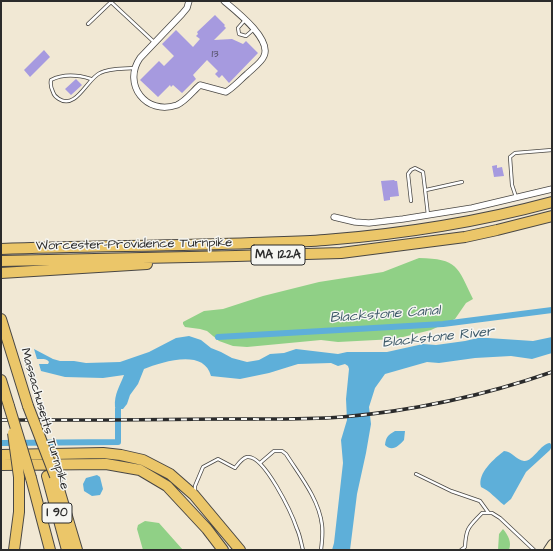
<!DOCTYPE html>
<style>
body{margin:0}
#map{position:relative;width:553px;height:551px;overflow:hidden;background:#f1e8d4;font-family:"Architects Daughter",sans-serif}
canvas{display:block}
.frame{position:absolute;inset:0;border:2px solid #2b2b2b;pointer-events:none}
</style>
<div id="map">
<canvas width="553" height="551"></canvas>
<div class="frame"></div>
</div>
<script>
const g = document.querySelector('canvas').getContext('2d');
g.lineJoin = 'round';
function fillPath(path, color) { g.fillStyle = color; g.fill(path, 'evenodd'); }
function strokePath(path, color, width, dash) { g.strokeStyle = color; g.lineWidth = width; g.lineCap = dash ? 'butt' : 'round'; g.setLineDash(dash || []); g.stroke(path); }
function write(font, color, halo, rows, align = 'center') {
  g.font = font + ' "Architects Daughter",sans-serif'; g.lineWidth = 3; g.setLineDash([]); g.textBaseline = 'middle'; g.strokeStyle = halo; g.fillStyle = color; for (const [text, x, y, turn = 0] of rows) {
    g.save(); g.translate(x, y); g.rotate((+turn || 0) * Math.PI / 180); g.textAlign = isNaN(turn) ? turn : align; if (halo) g.strokeText(text, 0, 0); g.fillText(text, 0, 0); g.restore();
  }
}
const green = new Path2D(`
 M 419,258 C 458,259 457,266 473,299 L 466,303 L 455,319 L 431,330 L 395,339 L 338,342 L 321,340 L 247,347 L 233,346 L 219,341 L 207,331 L 200,329 L 185,327 L 183,324 L 183,322 L 204,311 L 223,309 L 263,296 L 319,282 L 383,272 Z
 M 145,521 L 159,523 L 183,550 L 143,550 L 137,529 L 138,525 Z
 M 503,529 C 508,535 512,542 509,550 L 498,550 L 499,534 Z`);
const water = new Path2D(`
 M 189,336 L 201,340 L 211,348 L 221,352 L 232,358 L 247,362 L 259,360 L 270,354 L 284,353 L 296,349 L 338,354 L 347,352 L 387,352 L 423,344 L 436,345 L 465,341 L 478,338 L 488,338 L 533,341 L 552,337 L 552,353 L 532,359 L 511,356 L 475,358 L 439,363 L 427,362 L 385,374 L 375,388 L 369,407 L 371,424 L 366,453 L 357,494 L 350,550 L 332,550 L 334,543 L 343,463 L 341,440 L 347,420 L 346,399 L 349,369 L 348,366 L 345,364 L 338,366 L 331,363 L 298,364 L 269,373 L 240,379 L 211,376 C 204,348 162,362 144,369 L 138,384 L 130,395 L 127,404 L 123,409 L 118,409 L 115,407 C 114,394 120,386 124,375 L 103,378 L 65,377 L 41,371 L 39,364 L 48,364 L 49,362 C 47,358 41,359 37,359 L 34,349 L 53,359 L 60,361 L 74,361 L 86,363 L 120,362 L 149,352 L 176,338 Z
 M 395,431 L 405,431 L 404,440 C 399,446 392,452 385,445 C 386,437 388,435 395,431 Z
 M 550,443 L 552,446 L 550,450 L 526,472 L 511,499 L 504,505 C 495,498 490,491 481,487 C 477,473 495,458 504,451 C 512,451 516,460 524,461 C 533,462 540,444 550,443 Z
 M 97,475 L 100,477 L 103,489 L 100,495 L 92,496 L 84,491 L 83,484 L 86,478 Z`);
const canal = new Path2D(`
 M 218,337 L 443,324 L 552,310
 M 1,443 L 118,442 L 118,409 L 120,401`);
const building = new Path2D(`
 M 215,15 L 225,25 L 224,26 L 226,28 L 214,40 L 232,39 L 243,44 L 246,41 L 258,53 L 229,83 L 222,75 L 219,78 L 215,74 L 218,71 L 207,60 L 193,75 L 196,79 L 182,93 L 173,85 L 171,87 L 170,85 L 158,97 L 140,80 L 159,61 L 164,66 L 174,56 L 162,44 L 176,30 L 193,47 L 200,39 L 196,36 L 198,34 L 197,32 Z
 M 44,50 L 50,57 L 30,77 L 24,70 Z
 M 76,79 L 82,85 L 71,95 L 65,89 Z
 M 497,165 L 497,168 L 502,167 L 504,176 L 494,177 L 492,166 Z
 M 394,180 L 395,181 L 397,181 L 399,196 L 390,197 L 390,200 L 384,201 L 381,181 Z`);
const lane = new Path2D(`
 M 245,20 L 238,28 L 239,34 L 246,36 L 254,29
 M 88,24 L 111,2 L 154,42
 M 91,79 C 78,75 63,74 51,80 C 50,85 51,88 53,92 C 54,96 56,97 59,99 C 76,110 87,79 100,73 C 109,68 124,69 134,68
 M 426,190 L 462,182
 M 516,197 L 512,185 L 510,157 L 515,153 L 552,150
 M 411,201 L 408,174 L 411,170 L 415,168 L 423,172 L 428,215
 M 260,463 L 274,451 L 282,451 L 286,454 C 300,476 319,499 322,525 C 323,533 322,542 321,550
 M 416,474 L 451,491 L 480,501 L 488,512
 M 195,492 L 195,486 L 203,467 L 218,459 L 235,468 C 238,464 242,458 247,457 C 264,454 292,514 297,529 C 300,535 301,543 303,550
 M 461,550 L 465,547 C 466,527 469,527 482,513 L 492,513 L 500,518 L 534,550`);
const street = new Path2D(`
 M 189,1 L 187,8 L 182,14 L 140,58 C 122,84 146,116 177,105 C 186,101 193,91 200,85 L 226,92 C 234,87 240,80 247,74 C 252,69 262,62 264,56 C 272,39 236,11 224,1
 M 334,217 L 355,222 L 369,223 L 403,219 L 472,208 L 552,189`);
const secondary = new Path2D(`
 M 548,550 L 552,544`);
const highway = new Path2D(`
 M 1,249 C 85,246 169,246 252,243 C 277,242 301,242 325,240 C 402,234 478,222 552,202
 M 1,261 L 236,256 L 341,253 L 465,237 L 497,230 L 552,216
 M 1,273 L 147,264
 M 1,319 L 28,406
 M 1,380 L 9,406
 M 1,455 L 103,453 L 121,455 L 143,460 L 170,474 L 194,495 L 240,550
 M 1,465 L 106,464 L 140,470 L 167,486 L 207,529 L 223,550
 M 47,476 L 67,550
 M 55,476 L 77,550
 M 31,478 L 50,550
 M 14,550 L 19,512 L 19,477`);
const rail = new Path2D(`
 M 1,420 C 75,420 148,420 222,419 C 262,419 302,420 342,417 C 412,411 486,395 552,372`);
const highwayBridge = new Path2D(`
 M 9,406 L 31,478
 M 28,406 L 55,476
 M 13,433 L 19,477`);
const numberNames = [
 ["13",215,55]
];
const shields = [
 [278,255,54],
 [57,513,30]
];
const shieldNames = [
 ["MA 122A",278,255],
 ["I 90",57,513]
];
const streetNames = [
 ["Worcester-Providence Turnpike",134,245,-1],
 ["Massachusetts Turnpike",44,419,74]
];
const waterNames = [
 ["Blackstone Canal",385,315,-4],
 ["Blackstone River",438,338,-6]
];
fillPath(green, '#90d086');
fillPath(water, '#5eafd9');
strokePath(canal, '#5eafd9', 6);
fillPath(building, '#a69adf');
strokePath(lane, '#494744', 4);
strokePath(street, '#494744', 7);
strokePath(secondary, '#494744', 10);
strokePath(highway, '#494744', 12);
strokePath(lane, '#fff', 2.5);
strokePath(street, '#fff', 5.5);
strokePath(secondary, '#f7e8c3', 8);
strokePath(highway, '#ebc669', 10);
strokePath(rail, '#2b2b2b', 3.5);
strokePath(rail, '#f6f6f2', 2, [6]);
strokePath(highwayBridge, '#494744', 12, []);
strokePath(highwayBridge, '#ebc669', 10);
write('11px', '#4a4758', null, numberNames);
for (const [x, y, w] of shields) { const box = new Path2D(); box.roundRect(x - w / 2, y - 10, w, 20, 3); g.fillStyle = '#f6f6f2'; g.fill(box); strokePath(box, '#2b2b2b', 1); }
write('bold 12px', '#2b2b2b', null, shieldNames);
write('13px', '#2b2b2b', '#f6f6f2', streetNames);
write('italic 14px', '#3d5968', '#f6f6f2', waterNames);
</script>
